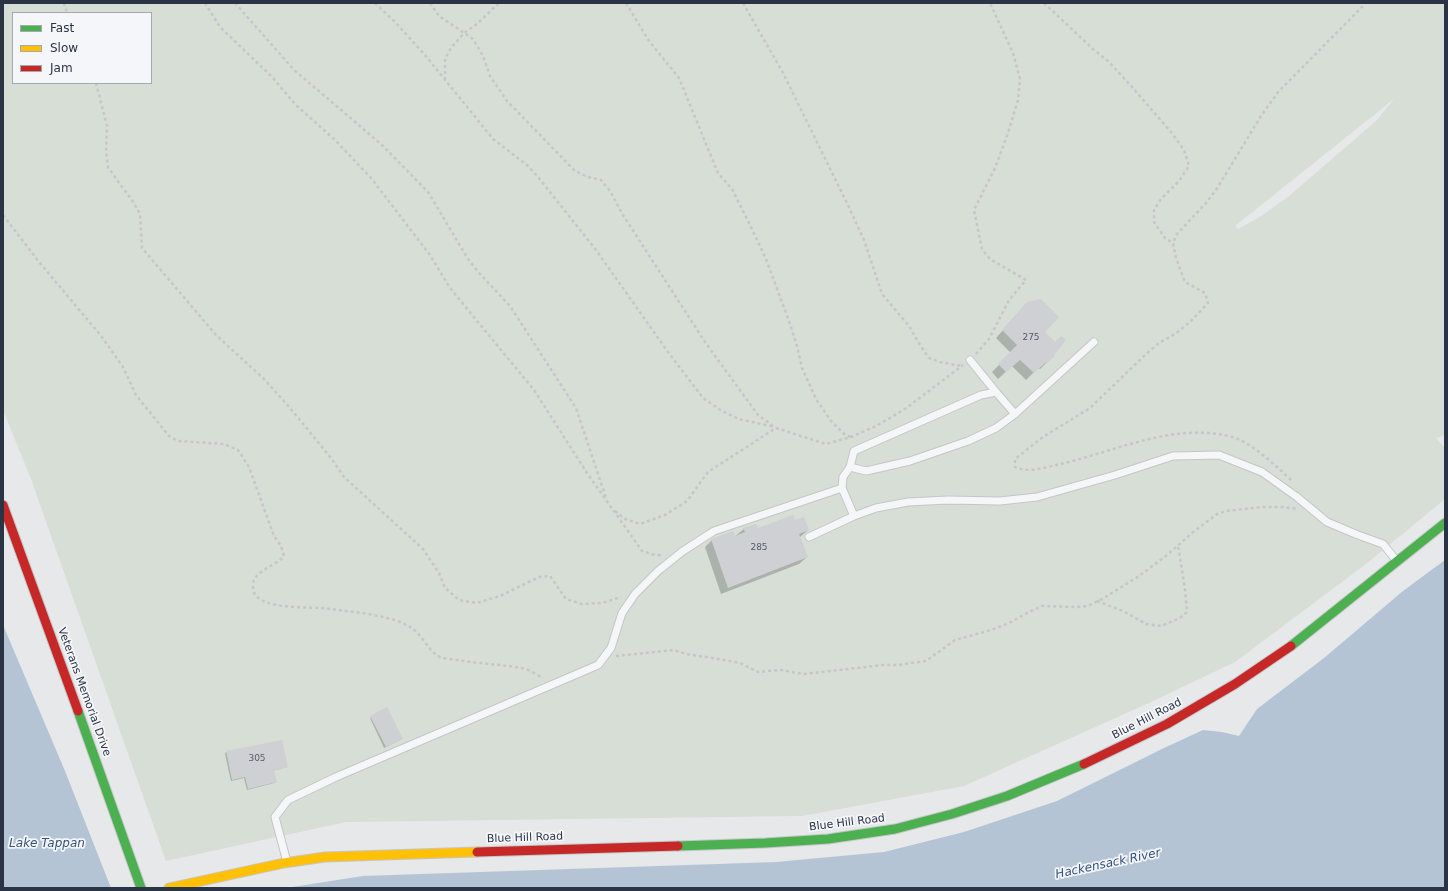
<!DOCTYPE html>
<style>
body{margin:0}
#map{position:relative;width:1448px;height:891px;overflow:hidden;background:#e6e8ea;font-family:"DejaVu Sans",sans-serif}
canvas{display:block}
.frame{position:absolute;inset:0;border:4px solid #2b3445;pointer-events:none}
.legend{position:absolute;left:12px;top:12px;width:140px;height:72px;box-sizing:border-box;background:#f4f6f9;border:1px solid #a4a8b1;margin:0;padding:5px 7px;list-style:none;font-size:12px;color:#2b3445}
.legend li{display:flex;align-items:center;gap:8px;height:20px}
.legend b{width:20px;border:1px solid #a4a8b1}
</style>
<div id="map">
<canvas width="1448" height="891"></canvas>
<div class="frame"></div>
<ul class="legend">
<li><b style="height:5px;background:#4caf50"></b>Fast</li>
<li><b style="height:5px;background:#ffc107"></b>Slow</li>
<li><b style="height:5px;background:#c62828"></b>Jam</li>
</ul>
</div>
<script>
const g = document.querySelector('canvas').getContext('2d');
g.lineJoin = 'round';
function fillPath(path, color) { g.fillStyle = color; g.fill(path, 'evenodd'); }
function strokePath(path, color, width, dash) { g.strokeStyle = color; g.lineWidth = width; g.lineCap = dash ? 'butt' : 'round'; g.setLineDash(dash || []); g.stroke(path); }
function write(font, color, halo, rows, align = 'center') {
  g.font = font + ' "DejaVu Sans",sans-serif'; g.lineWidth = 3.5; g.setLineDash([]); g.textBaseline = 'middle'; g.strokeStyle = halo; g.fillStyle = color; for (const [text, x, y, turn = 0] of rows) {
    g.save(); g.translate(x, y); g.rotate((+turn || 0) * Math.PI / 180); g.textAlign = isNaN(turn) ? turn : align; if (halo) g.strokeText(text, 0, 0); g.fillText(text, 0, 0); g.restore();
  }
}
const green = new Path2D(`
 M 3,3 L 1445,3 L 1445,435 L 1436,438 L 1445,448 L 1445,499 L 1366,564 L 1235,662 L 1151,702 L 964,786 L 802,816 L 346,822 L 166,861 L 31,479 L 3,410 ZM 13,13 L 151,13 L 151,83 L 13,83 ZM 1394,99 L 1376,121 L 1289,196 L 1260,217 L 1238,229 L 1235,226 Z`);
const water = new Path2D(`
 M 1445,560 L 1445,888 L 286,888 L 363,876 L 776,862 L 884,852 L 964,832 L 1057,801 L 1164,748 L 1203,730 L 1222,732 L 1239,736 L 1257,709 L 1324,658 L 1403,591 Z
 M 3,625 L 65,771 L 111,888 L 3,888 Z`);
const shadow = new Path2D(`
 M 1020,311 L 1044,332 L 1053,356 L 1040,369 L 1038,368 L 1026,380 L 1012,366 L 998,379 L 992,372 L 1011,353 L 996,338 Z
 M 795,522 L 808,530 L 799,538 L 807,557 L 799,564 L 721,594 L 705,547 L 712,540 L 734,537 L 744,529 L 757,529 Z
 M 371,717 L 400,740 L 384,748 L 370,718 Z
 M 226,752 L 287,767 L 273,771 L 276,782 L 274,783 L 247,790 L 244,778 L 231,781 L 225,754 Z`);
const building = new Path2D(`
 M 1041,299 L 1059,317 L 1045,332 L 1055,342 L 1061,336 L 1066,340 L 1054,355 L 1055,356 L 1047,363 L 1046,362 L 1034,373 L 1020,360 L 1006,372 L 998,364 L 1017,345 L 1002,330 L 1027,302 Z
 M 793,515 L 795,520 L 804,517 L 809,530 L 799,534 L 808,557 L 728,588 L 711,539 L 733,531 L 735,536 L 745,532 L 743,528 L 756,524 L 758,528 Z
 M 387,707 L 403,739 L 386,747 L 370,716 Z
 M 282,740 L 288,767 L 274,771 L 277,782 L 248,789 L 245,777 L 232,780 L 226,751 Z`);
const path = new Path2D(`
 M 64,3 L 67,13
 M 205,3 L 220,27 L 272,77 L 296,105 L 336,141 L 371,178 L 430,255 L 450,288 L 534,390 L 587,473 L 642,551 L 655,555 L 663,555
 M 235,3 L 294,70 L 340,109 L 383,146 L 428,192 L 468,259 L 480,274 L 510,306 L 576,408 L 606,498
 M 375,3 L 396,23 L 425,55 L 493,139 L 527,165 L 538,177 L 596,250 L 668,352 L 703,398 L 722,411 L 739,419 L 775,427
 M 430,3 L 439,16 L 473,39 L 483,56 L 490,76 L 507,101 L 575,171 L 588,177 L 601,180 L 610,191 L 623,215 L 705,342 L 758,415 L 773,426
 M 626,3 L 649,41 L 679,78 L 718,173 L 732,189 L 750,225 L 766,259 L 789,321 L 797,346 L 802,368 L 816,399 L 831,421 L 844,434 L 851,437
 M 743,3 L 783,73 L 847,203 L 864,240 L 882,294 L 909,326 L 920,345 L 929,358 L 940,362 L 961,366
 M 1044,3 L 1093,49 L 1109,62 L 1132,87 L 1171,132 L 1184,150 L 1189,166 L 1179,181 L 1161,199 L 1154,210 L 1154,222 L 1165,238 L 1173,243
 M 445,80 L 445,59 L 451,48 L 464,33 L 477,24 L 499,3
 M 96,83 L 107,126 L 106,151 L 108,167 L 119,183 L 132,200 L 140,214 L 142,248 L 216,335 L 264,379 L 290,408 L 331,458 L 344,477 L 423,549 L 439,573 L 445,588 L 459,600 L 477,603 L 500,596 L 539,577 L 550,576 L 566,599 L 582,604 L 602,603 L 621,597
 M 3,215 L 39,262 L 102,337 L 123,367 L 136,395 L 169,436 L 178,441 L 224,444 L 238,450 L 249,467 L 274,536 L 281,546 L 284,556 C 275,568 247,571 254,592 C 260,611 314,606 330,609 C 353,612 394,615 413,629 C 423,636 428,651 440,657 C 445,659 452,659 458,660 C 479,664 500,664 521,668 C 529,669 537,675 543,678
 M 976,354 L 989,339 L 1009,300 L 1026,280 L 990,259 L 982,249 L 974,210 L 995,168 L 1008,133 L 1018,100 L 1020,79 L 1013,53 L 990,3
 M 1291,480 C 1276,466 1251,442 1232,437 C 1174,421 1112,453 1056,465 C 1043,468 1027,473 1015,467 L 1015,459 L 1043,437 L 1090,408 L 1145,355 L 1159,343 L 1175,334 L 1190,322 L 1208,303 L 1205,293 L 1185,282 L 1176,258 L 1173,243 L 1177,234 L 1206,203 L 1216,190 L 1261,116 L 1279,91 L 1366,3
 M 615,511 L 625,519 L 640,524 L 665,515 L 687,501 L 708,472 L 776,428 L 826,444 L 851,437 L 876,426 L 905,409 L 963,365
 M 1097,601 L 1123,611 L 1146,624 L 1161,626 L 1180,618 L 1187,612 L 1185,589 L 1178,545
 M 616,656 L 674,650 L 686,654 L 719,659 L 740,663 L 758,672 L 781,670 L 804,674 L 883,665 L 898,665 L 926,661 L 955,640 L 991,630 L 1007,624 L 1029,612 L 1042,606 L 1077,607 L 1088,606 L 1104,598 L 1139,576 L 1167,555 L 1192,533 L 1217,514 L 1226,511 L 1263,507 L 1283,507 L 1297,509`);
const lane = new Path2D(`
 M 970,360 L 996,392
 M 850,467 L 866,471 L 910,461 L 968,441 L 996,428 L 1015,414 L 1094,342
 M 842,488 L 843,477 L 850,467 L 854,451 L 981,395 L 996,392 L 1015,414
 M 809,537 L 854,516 L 876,508 L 908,502 L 948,500 L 1000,501 L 1037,497 L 1115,475 L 1173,456 L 1219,455 L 1262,472 L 1297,497 L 1327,522 L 1358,535 L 1383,544 L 1396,560
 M 287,862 L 275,817 L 288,800 L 336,777 L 598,665 L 611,648 L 622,613 L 635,594 L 658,571 L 683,551 L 714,531 L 842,488 L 854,516`);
const fast = new Path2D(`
 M 1291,646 L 1445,523
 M 78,711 L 141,888
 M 678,846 L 765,843 L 828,839 L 895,829 L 952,814 L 1007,796 L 1084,764`);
const slow = new Path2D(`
 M 169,888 L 284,863 L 325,857 L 477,852`);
const jam = new Path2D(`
 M 3,505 L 78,711
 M 1084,764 L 1167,724 L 1235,684 L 1291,646
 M 477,852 L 678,846`);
const numberNames = [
 ["275",1031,338],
 ["285",759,548],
 ["305",257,759]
];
const streetNames = [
 ["Veterans Memorial Drive",84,692,70],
 ["Blue Hill Road",1147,719,-27],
 ["Blue Hill Road",847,823,-7],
 ["Blue Hill Road",525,838,-2]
];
const waterNames = [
 ["Lake Tappan",47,844],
 ["Hackensack River",1108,864,-12]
];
fillPath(green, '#d6ded6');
fillPath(water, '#b4c4d5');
fillPath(shadow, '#0003');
fillPath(building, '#ced0d3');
strokePath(lane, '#c4c6c8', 9);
strokePath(fast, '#c4c6c8', 11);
strokePath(slow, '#c4c6c8', 11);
strokePath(jam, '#c4c6c8', 11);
strokePath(path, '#c5c6ca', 2.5, [3, 3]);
strokePath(lane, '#f5f6f7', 7);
strokePath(fast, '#4caf50', 9);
strokePath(slow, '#ffc107', 9);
strokePath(jam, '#c62828', 9);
write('9px', '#545c69', null, numberNames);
write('11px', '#2b3445', '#f4f6f9', streetNames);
write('italic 12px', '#34527a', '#f4f6f9', waterNames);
</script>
